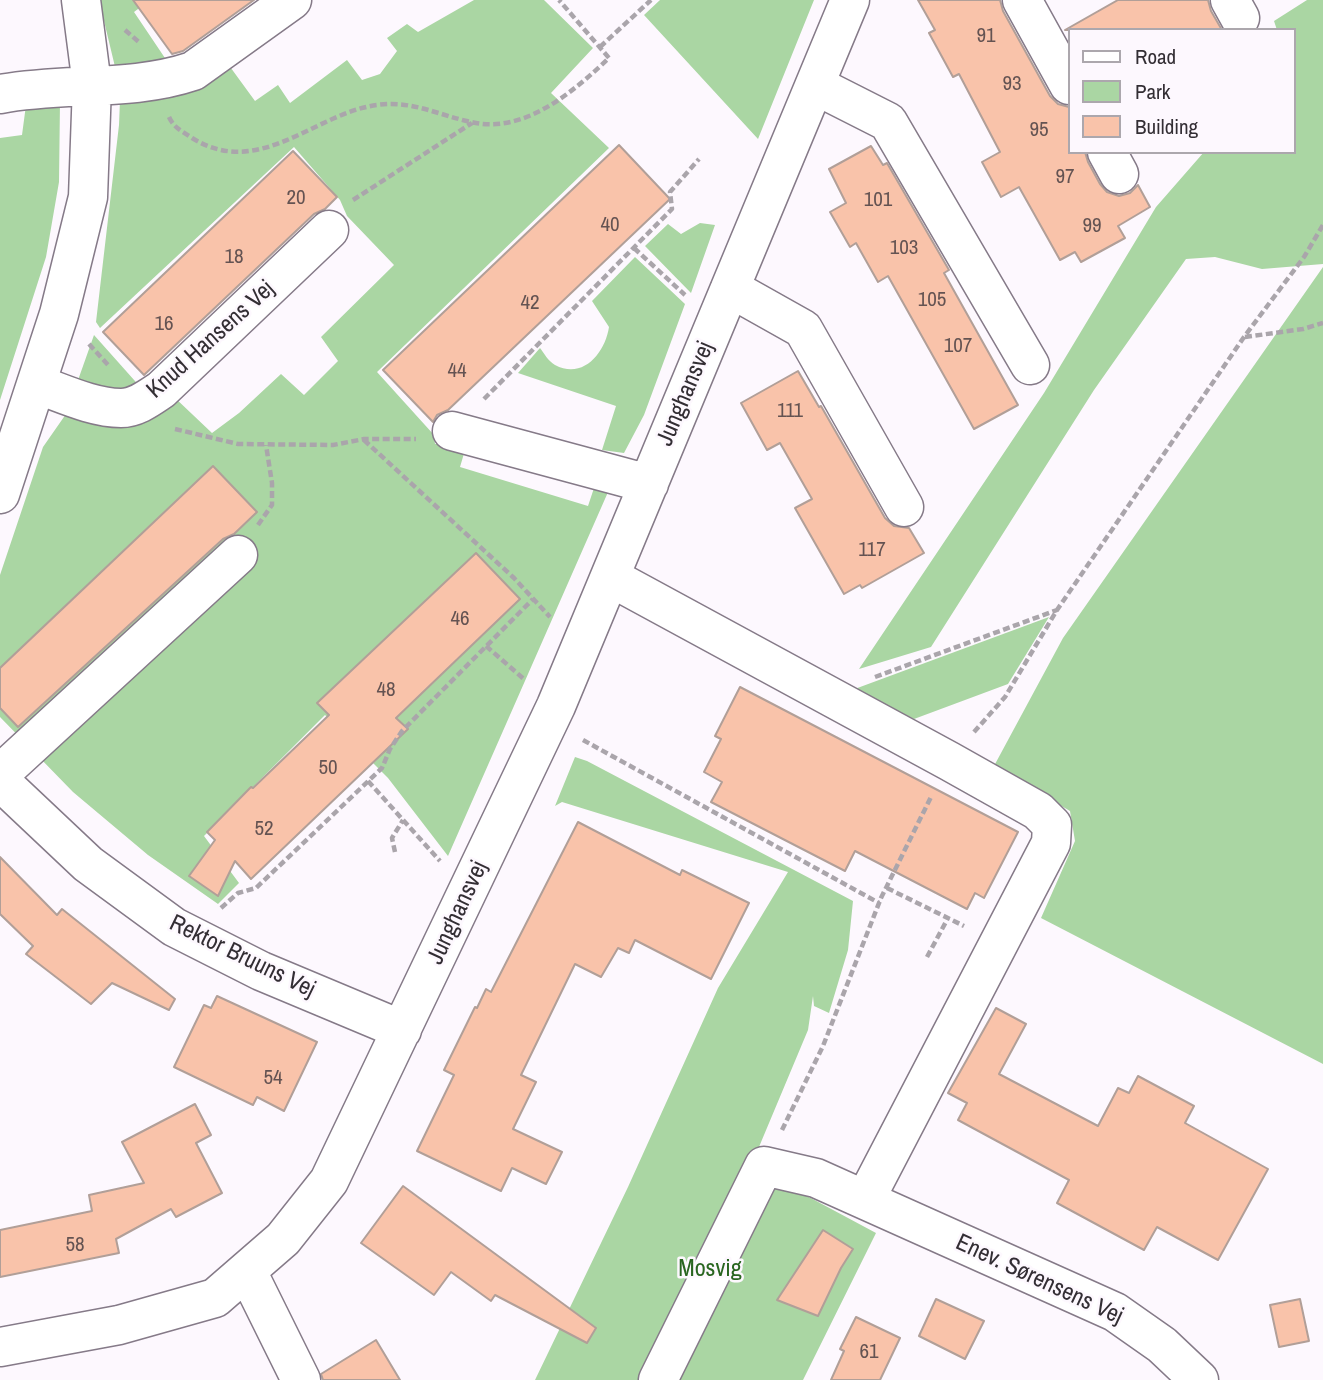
<!DOCTYPE html>
<meta charset="utf-8">
<style>
body{margin:0}
#map{position:relative;width:1323px;height:1380px;overflow:hidden;background:#fdf8fe;font-family:"Archivo Narrow",sans-serif}
canvas{display:block}
.legend{position:absolute;left:1068px;top:28px;width:228px;height:126px;box-sizing:border-box;background:#fdf8fe;border:2px solid #aca7ad;margin:0;padding:9px 12px;list-style:none;font-size:21px;color:#332e34}
.legend li{display:flex;align-items:center;gap:14px;height:35px}
.legend b{width:35px;border:2px solid #aca7ad}
</style>
<div id="map">
<canvas width="1323" height="1380"></canvas>
<ul class="legend">
<li><b style="height:9px;background:#fff"></b>Road</li>
<li><b style="height:19px;background:#aad6a3"></b>Park</li>
<li><b style="height:19px;background:#f9c3aa"></b>Building</li>
</ul>
</div>
<script>
const g = document.querySelector('canvas').getContext('2d');
g.lineJoin = 'round';
function fillPath(path, color) { g.fillStyle = color; g.fill(path, 'evenodd'); }
function strokePath(path, color, width, dash) { g.strokeStyle = color; g.lineWidth = width; g.lineCap = dash ? 'butt' : 'round'; g.setLineDash(dash || []); g.stroke(path); }
function write(font, color, halo, rows, align = 'center') {
  g.font = font + ' "Archivo Narrow",sans-serif'; g.lineWidth = 5; g.setLineDash([]); g.textBaseline = 'middle'; g.strokeStyle = halo; g.fillStyle = color; for (const [text, x, y, turn = 0] of rows) {
    g.save(); g.translate(x, y); g.rotate((+turn || 0) * Math.PI / 180); g.textAlign = isNaN(turn) ? turn : align; if (halo) g.strokeText(text, 0, 0); g.fillText(text, 0, 0); g.restore();
  }
}
const green = new Path2D(`
 M 99,0 L 150,0 L 134,12 L 171,67 L 116,71 Z
 M 474,0 L 544,0 L 593,48 L 551,93 L 609,148 L 377,372 L 434,435 L 435,444 L 448,444 L 465,450 L 460,467 L 588,506 L 597,479 L 612,483 L 448,856 L 388,778 L 325,715 L 204,836 L 239,883 L 218,904 L 148,855 L 73,792 L 0,717 L 0,575 L 43,447 L 66,414 L 94,335 L 159,408 L 173,396 L 212,433 L 239,413 L 281,374 L 304,395 L 338,361 L 321,337 L 394,265 L 347,216 L 340,200 L 294,147 L 100,328 L 96,322 L 119,125 L 120,100 L 228,64 L 255,101 L 278,85 L 290,103 L 347,60 L 362,80 L 380,74 L 397,51 L 387,38 L 407,24 L 418,32 Z
 M 660,0 L 814,0 L 758,139 L 644,15 Z
 M 1307,0 L 1323,0 L 1323,264 L 1262,269 L 1215,257 L 1186,259 L 1094,390 L 931,647 L 859,669 L 1044,393 L 1156,207 L 1204,152 L 1293,152 L 1293,30 L 1277,30 L 1274,21 Z
 M 60,102 L 59,182 L 46,257 L 0,400 L 0,138 L 22,135 L 26,105 Z
 M 700,223 L 715,225 L 691,293 L 645,246 L 668,224 L 681,234 Z
 M 635,257 L 685,304 L 644,415 L 624,453 L 602,450 L 616,406 L 518,373 L 540,348 C 544,353 548,361 555,365 C 583,380 605,353 609,327 L 592,301 Z
 M 1323,267 L 1323,1064 L 1041,918 L 1075,841 L 1070,811 L 994,766 L 1063,638 Z
 M 1049,617 L 1008,684 L 914,719 L 852,690 Z
 M 575,757 L 587,761 L 853,901 L 848,950 L 829,1013 L 814,1006 L 813,996 L 808,1030 L 751,1166 L 876,1233 L 803,1380 L 535,1380 L 628,1187 L 718,988 L 788,872 L 562,802 L 555,806 Z`);
const building = new Path2D(`
 M 133,0 L 254,0 L 183,51 L 172,54 Z
 M 918,0 L 1000,0 L 1003,11 L 1050,96 L 1058,104 L 1069,107 L 1069,152 L 1085,152 L 1088,162 L 1100,184 L 1107,192 L 1119,196 L 1130,193 L 1138,185 L 1150,207 L 1118,226 L 1125,238 L 1081,262 L 1075,252 L 1060,260 L 1019,187 L 1001,197 L 982,162 L 1000,152 L 959,74 L 953,77 L 929,33 L 935,30 Z
 M 1118,0 L 1208,0 L 1211,11 L 1222,30 L 1065,30 Z
 M 619,145 L 670,199 L 448,410 L 437,415 L 433,422 L 383,370 Z
 M 871,146 L 883,165 L 887,163 L 949,270 L 944,273 L 1018,405 L 974,429 L 888,276 L 878,282 L 856,243 L 850,247 L 830,212 L 846,203 L 829,169 Z
 M 293,151 L 337,197 L 325,209 L 314,214 L 144,375 L 103,332 Z
 M 798,371 L 819,407 L 821,406 L 885,518 L 894,526 L 909,528 L 924,553 L 862,588 L 860,585 L 844,594 L 795,508 L 812,499 L 780,443 L 767,450 L 741,403 Z
 M 213,466 L 257,512 L 234,534 L 223,539 L 18,727 L 0,708 L 0,668 Z
 M 476,553 L 520,599 L 396,718 L 408,729 L 251,879 L 235,861 L 218,896 L 189,876 L 215,840 L 207,832 L 251,787 L 253,788 L 329,715 L 317,703 Z
 M 740,687 L 1018,832 L 984,898 L 975,893 L 967,909 L 855,851 L 845,871 L 711,802 L 722,782 L 704,772 L 721,739 L 715,736 Z
 M 578,822 L 680,875 L 682,870 L 749,903 L 711,979 L 635,940 L 629,953 L 618,948 L 601,977 L 575,964 L 521,1075 L 536,1082 L 513,1129 L 562,1152 L 546,1184 L 512,1168 L 501,1191 L 417,1151 L 454,1075 L 444,1070 L 475,1007 L 477,1008 L 486,989 L 491,992 Z
 M 0,857 L 57,915 L 62,909 L 175,999 L 169,1010 L 112,983 L 91,1004 L 26,954 L 33,946 L 0,914 Z
 M 217,996 L 317,1042 L 284,1111 L 257,1097 L 253,1105 L 174,1067 L 204,1005 L 211,1008 Z
 M 996,1008 L 1026,1024 L 999,1074 L 1098,1126 L 1118,1088 L 1129,1093 L 1138,1076 L 1194,1106 L 1185,1123 L 1268,1169 L 1218,1260 L 1157,1227 L 1144,1250 L 1057,1203 L 1069,1180 L 958,1120 L 967,1103 L 948,1093 Z
 M 195,1104 L 211,1135 L 196,1143 L 222,1193 L 176,1217 L 171,1209 L 116,1239 L 119,1253 L 0,1277 L 0,1230 L 92,1211 L 89,1195 L 144,1183 L 122,1142 Z
 M 403,1186 L 596,1328 L 587,1343 L 495,1295 L 491,1301 L 451,1272 L 434,1295 L 361,1243 Z
 M 823,1230 L 853,1249 L 841,1268 L 818,1316 L 777,1300 Z
 M 936,1299 L 984,1321 L 965,1359 L 919,1336 Z
 M 1300,1299 L 1309,1341 L 1279,1347 L 1270,1305 Z
 M 856,1317 L 900,1338 L 880,1380 L 831,1380 L 844,1351 L 840,1349 Z
 M 376,1340 L 400,1380 L 323,1380 L 321,1374 Z`);
const path = new Path2D(`
 M 125,30 L 140,43
 M 600,47 L 651,0
 M 169,117 C 174,128 182,131 192,138 C 259,180 315,113 377,105 C 412,100 438,115 471,122 C 524,135 574,91 609,58 L 559,0
 M 353,200 L 472,123
 M 634,248 L 685,295
 M 1245,337 L 1303,329 L 1323,323
 M 89,344 L 109,366
 M 484,399 L 672,209 L 670,192 L 699,159
 M 175,429 L 238,444 L 333,445 L 364,439 L 416,439
 M 364,440 L 514,578 L 550,617
 M 258,525 L 272,505 L 272,483 L 266,445
 M 486,646 L 525,680
 M 875,677 L 1057,610
 M 974,732 L 1005,697 L 1057,610 L 1244,337 L 1304,257 L 1323,225
 M 583,740 L 879,903
 M 368,781 L 440,861
 M 395,852 L 392,838 L 403,820
 M 887,888 L 964,926
 M 221,908 L 238,893 L 256,888 L 382,768 L 390,749 L 402,731 L 533,599
 M 927,957 L 948,918
 M 782,1130 L 823,1046 L 881,898 L 931,797`);
const minor = new Path2D(`
 M 1022,0 L 1069,85
 M 1230,0 L 1240,18
 M 815,85 L 888,122 L 1030,365
 M 0,94 C 64,82 131,92 193,71 L 292,0
 M 1107,152 L 1119,174
 M 730,288 L 803,329 L 904,507
 M 36,384 C 62,393 93,408 121,408 C 136,408 149,398 161,390 L 329,230
 M 452,431 L 649,484
 M 0,494 L 59,314 L 88,197 L 92,85 L 81,0
 M 610,577 L 949,761 L 1038,811 L 1052,825 L 1051,843 L 865,1200
 M 0,774 L 238,555
 M 0,781 L 88,864 L 174,927 L 261,971 L 402,1030
 M 247,1271 L 301,1380
 M 0,1347 L 119,1325 L 215,1298 L 283,1239 L 329,1181 L 556,706 L 850,0
 M 658,1380 L 764,1166 L 816,1178 L 1115,1312 L 1162,1345 L 1199,1380`);
const numberNames = [
 ["91",986,36],
 ["93",1012,84],
 ["95",1039,130],
 ["97",1065,177],
 ["20",296,198],
 ["101",878,200],
 ["40",610,225],
 ["99",1092,226],
 ["103",904,248],
 ["18",234,257],
 ["105",932,300],
 ["42",530,303],
 ["16",164,324],
 ["107",958,346],
 ["44",457,371],
 ["111",790,411],
 ["117",872,550],
 ["46",460,619],
 ["48",386,690],
 ["50",328,768],
 ["52",264,829],
 ["54",273,1078],
 ["58",75,1245],
 ["61",869,1352]
];
const streetNames = [
 ["Knud Hansens Vej",211,340,-42],
 ["Junghansvej",686,394,-67],
 ["Junghansvej",458,913,-65],
 ["Rektor Bruuns Vej",242,957,26],
 ["Enev. Sørensens Vej",1039,1280,25]
];
const parkNames = [
 ["Mosvig",710,1270]
];
fillPath(green, '#aad6a3');
fillPath(building, '#f9c3aa');
strokePath(building, '#b19f98', 2);
strokePath(minor, '#857a88', 41);
strokePath(path, '#aaa5ab', 4.5, [7, 3.5]);
strokePath(minor, '#fff', 38);
write('21px', '#645352', null, numberNames);
write('24px', '#332e34', '#fdf8fe', streetNames);
write('24px', '#296520', '#fdf8fe', parkNames);
</script>
